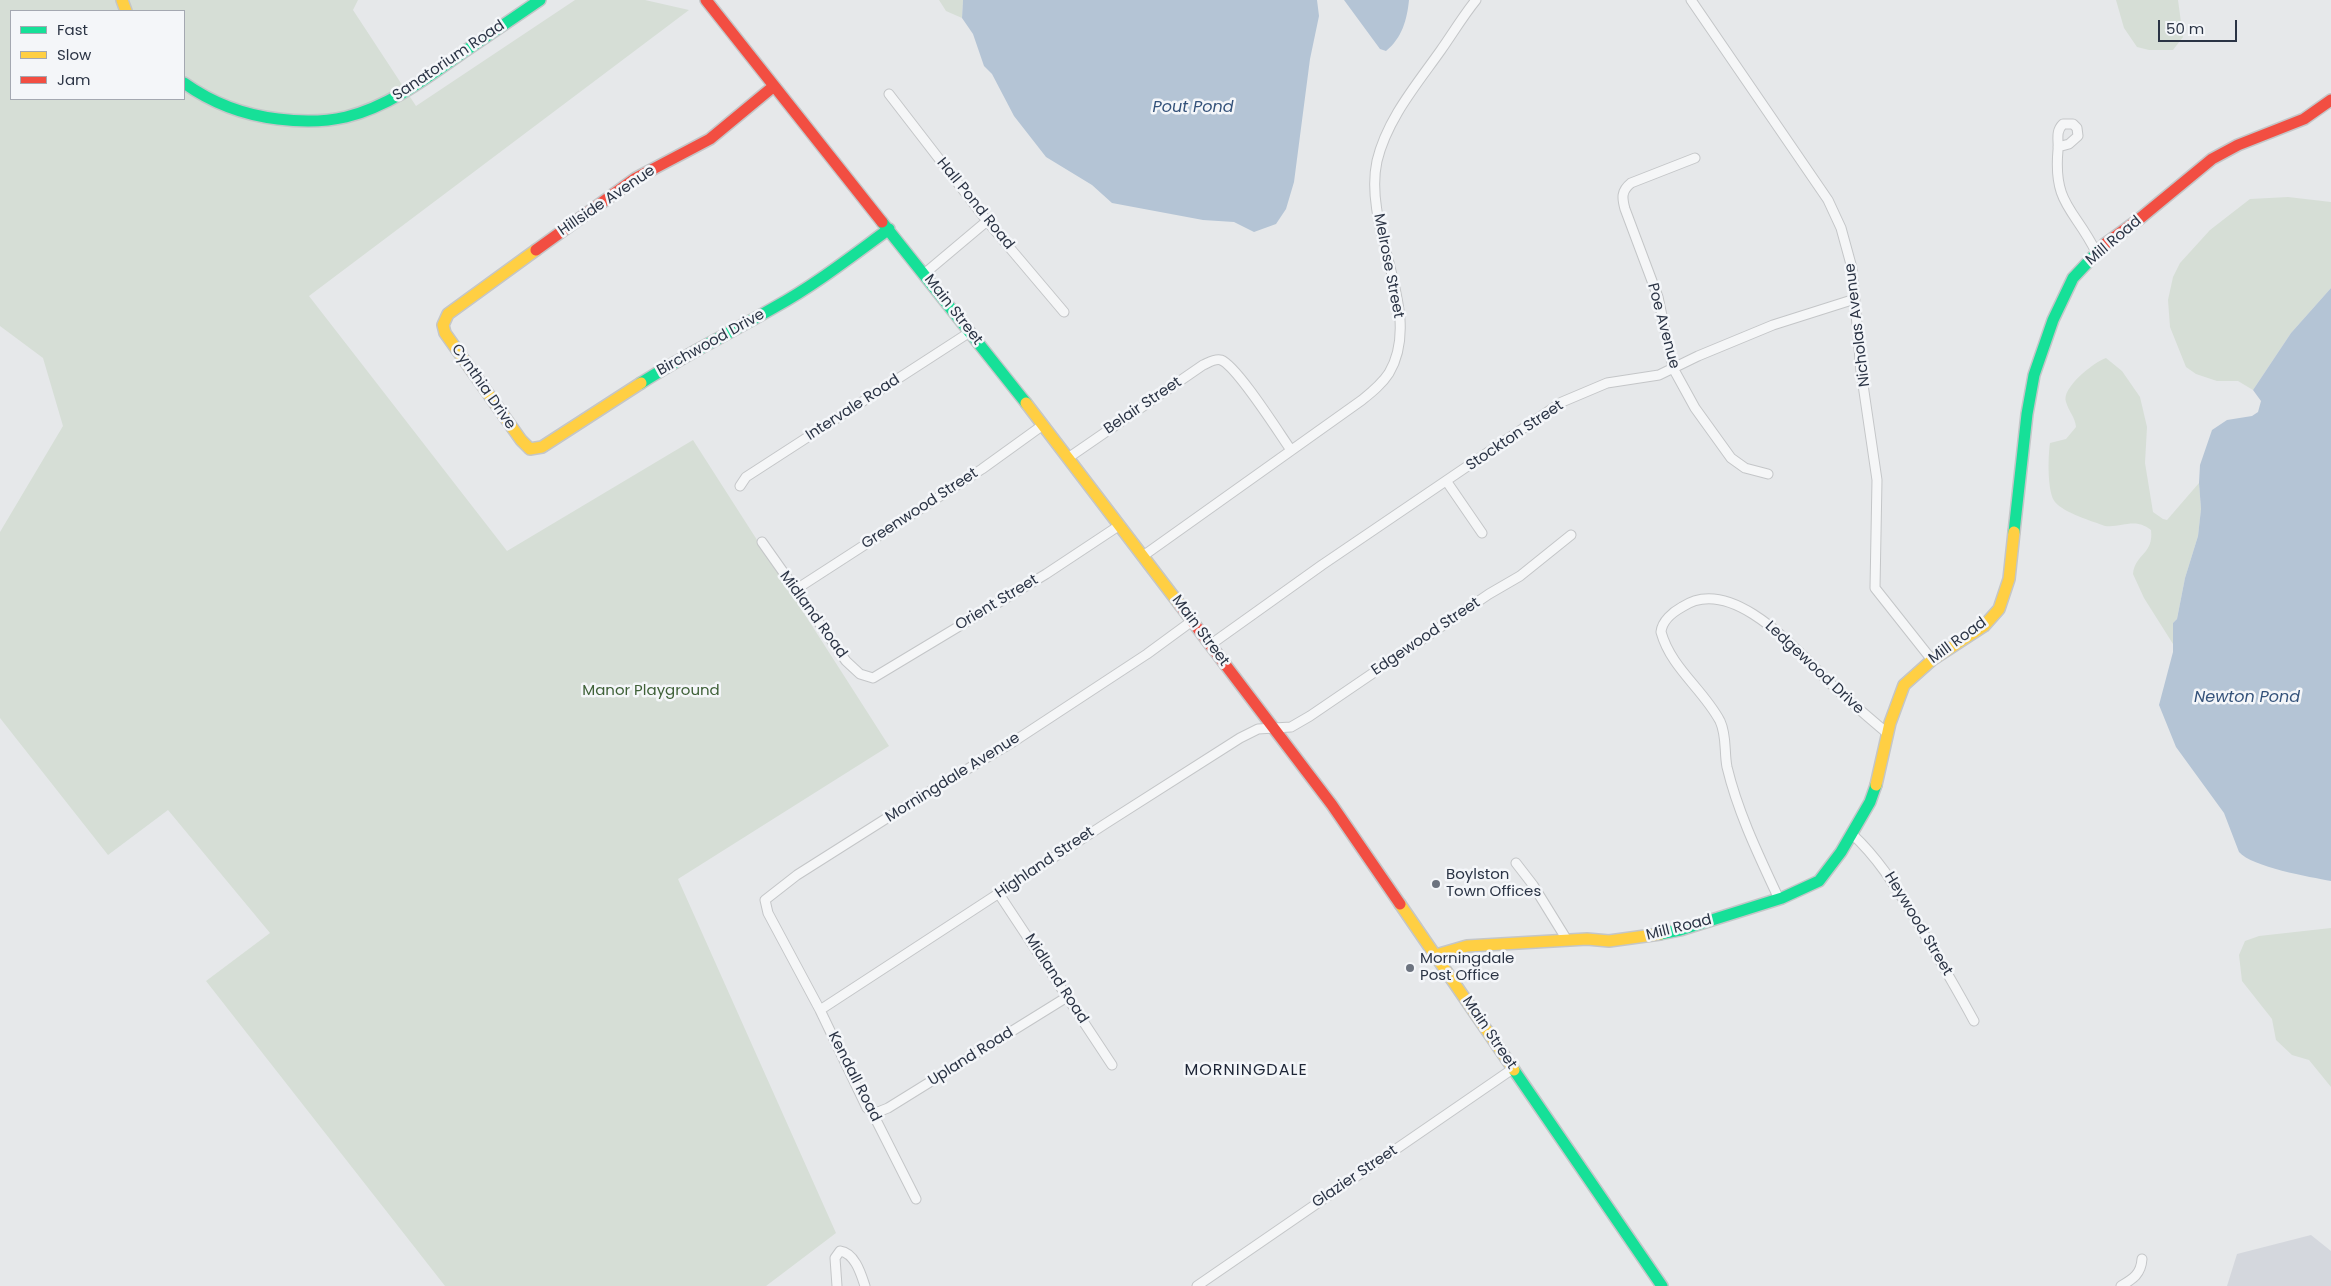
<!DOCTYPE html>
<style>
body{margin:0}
#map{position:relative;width:2331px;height:1286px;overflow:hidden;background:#e6e8ea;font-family:Poppins,sans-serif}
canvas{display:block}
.legend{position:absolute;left:10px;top:10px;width:175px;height:90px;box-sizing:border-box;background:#f4f6f9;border:1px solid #a4a8b1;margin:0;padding:6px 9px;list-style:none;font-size:15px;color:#2b3445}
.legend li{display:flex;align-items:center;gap:10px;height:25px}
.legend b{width:25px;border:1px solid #a4a8b1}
.scale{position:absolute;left:2158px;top:20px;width:79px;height:22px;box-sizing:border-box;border:2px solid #2b3445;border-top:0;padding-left:6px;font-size:15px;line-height:18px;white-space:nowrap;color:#2b3445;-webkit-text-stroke:4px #f4f6f9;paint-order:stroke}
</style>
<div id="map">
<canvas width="2331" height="1286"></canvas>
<ul class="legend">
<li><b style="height:6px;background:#16e098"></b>Fast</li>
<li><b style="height:6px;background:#ffcf43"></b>Slow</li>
<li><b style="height:6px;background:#f24e42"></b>Jam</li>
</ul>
<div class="scale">50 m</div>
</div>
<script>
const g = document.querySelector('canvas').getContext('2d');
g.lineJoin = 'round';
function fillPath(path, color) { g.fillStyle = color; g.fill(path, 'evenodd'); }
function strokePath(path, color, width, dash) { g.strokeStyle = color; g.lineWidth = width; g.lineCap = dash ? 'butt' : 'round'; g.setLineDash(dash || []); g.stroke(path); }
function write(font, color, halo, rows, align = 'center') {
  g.font = font + ' Poppins,sans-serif'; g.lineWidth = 5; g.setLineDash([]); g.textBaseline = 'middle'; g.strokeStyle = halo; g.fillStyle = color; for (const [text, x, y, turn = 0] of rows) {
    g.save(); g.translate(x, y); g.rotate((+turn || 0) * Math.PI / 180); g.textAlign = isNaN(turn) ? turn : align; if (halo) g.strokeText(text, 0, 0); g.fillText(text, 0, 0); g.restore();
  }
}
const built = new Path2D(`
 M 2311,1235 L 2331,1251 L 2331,1286 L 2227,1286 L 2237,1254 Z`);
const green = new Path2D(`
 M 0,0 L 358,0 L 353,10 L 416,106 L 575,0 L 645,0 L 689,10 L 309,296 L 507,551 L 693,440 L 889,746 L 678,879 L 836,1233 L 766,1286 L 445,1286 L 206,981 L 270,933 L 168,810 L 108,855 L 0,718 L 0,532 L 63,426 L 43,358 L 0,326 ZM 11,11 L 184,11 L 184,99 L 11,99 Z
 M 939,0 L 963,0 L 962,18 L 946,11 Z
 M 2116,0 L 2178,0 L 2183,37 L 2173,50 L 2149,50 L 2137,47 L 2124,28 Z
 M 2288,197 L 2331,202 L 2331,288 L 2291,333 L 2253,390 L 2238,381 L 2217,381 L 2196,374 L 2186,367 L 2170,327 L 2168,300 L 2173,277 L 2180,263 L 2210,230 L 2250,199 Z
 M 2106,358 L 2122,371 L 2140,397 L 2147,427 L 2145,463 L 2153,512 L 2163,519 L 2167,520 L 2199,483 L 2201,509 L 2198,536 L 2185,578 L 2177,619 L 2173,623 L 2173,644 L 2144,598 L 2133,574 C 2135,554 2154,554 2151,530 C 2134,517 2123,528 2105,526 C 2092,521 2064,513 2055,502 C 2047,492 2048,456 2050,443 L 2066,439 L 2076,427 C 2075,417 2069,412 2066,402 C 2061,388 2094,362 2106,358 Z
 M 2331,928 L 2331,1087 L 2309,1060 L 2292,1055 L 2276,1040 L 2272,1019 L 2242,981 L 2239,955 L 2245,941 L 2259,936 Z`);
const water = new Path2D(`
 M 963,0 L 1317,0 L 1319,16 L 1310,59 L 1294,182 L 1286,209 L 1276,224 L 1254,232 L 1234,222 L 1203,220 L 1112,203 L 1092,185 L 1046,157 L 1014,116 L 992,74 L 984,66 L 973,34 L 962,18 Z
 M 1344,0 L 1409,0 C 1407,20 1402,38 1386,51 L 1380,49 Z
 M 2331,288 L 2331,881 C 2310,877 2252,867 2239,852 L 2224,813 L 2176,747 L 2159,705 L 2173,652 L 2173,623 L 2177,619 L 2185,578 L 2198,536 L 2201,509 L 2199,483 L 2200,465 L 2212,430 L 2227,420 L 2252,416 L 2258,412 L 2261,401 L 2253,390 L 2291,333 Z`);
const street = new Path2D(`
 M 1691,0 L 1828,200 L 1841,228 L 1852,268 L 1861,371 L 1877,480 L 1875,588 L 1932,660
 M 889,94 L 987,221 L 1064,312
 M 2058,147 L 2069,144 L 2078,136 L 2077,128 L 2073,124 L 2063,124 C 2055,132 2059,140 2058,150 C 2053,205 2075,209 2096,252
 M 1695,158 L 1631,183 C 1621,191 1622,198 1625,209 L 1658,297 L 1673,368 L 1695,408 L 1731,458 L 1745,468 L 1768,474
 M 924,274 L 987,221
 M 1068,458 L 1203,365 C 1208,363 1215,358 1221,360 C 1237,366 1279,433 1291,450
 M 1447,482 L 1482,533
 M 740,486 L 746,477 L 970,332
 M 762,542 L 846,661 L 860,674 L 873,678 L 1046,574 L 1120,525
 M 1143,556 L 1362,400 C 1372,392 1382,384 1389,373 C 1425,312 1362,230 1377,161 C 1387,119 1417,84 1441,50 C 1453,33 1463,16 1476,0
 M 795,590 L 982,469 L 1043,425
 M 1210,645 L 1322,565 L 1562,402 L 1607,383 L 1659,375 L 1698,356 L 1773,325 L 1855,299
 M 1852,834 C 1879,859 1895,886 1914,917 C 1935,952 1955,986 1974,1021
 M 1516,863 L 1533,885 L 1567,940
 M 999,894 L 1112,1065
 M 1779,899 C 1759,856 1738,813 1727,767 C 1724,752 1727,736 1720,721 C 1703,689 1671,668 1661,632 C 1662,621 1673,612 1682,607 C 1732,573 1798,652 1830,683 C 1849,701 1868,717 1887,733
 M 820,1010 L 1105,824 L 1240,738 L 1258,729 L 1291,727 L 1310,716 L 1489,594 L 1520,576 L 1571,535
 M 872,1112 L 878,1112 L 888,1108 L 1067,997
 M 916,1199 L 872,1112 L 867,1108 L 820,1010 L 768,913 L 765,900 L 797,875 L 917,799 L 1013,742 L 1147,654 L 1192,621
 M 837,1286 L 835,1258 L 840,1251 C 855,1253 861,1274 865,1286
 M 1197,1286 L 1514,1068
 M 2121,1286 C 2133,1279 2141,1274 2142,1259`);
const fast = new Path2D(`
 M 184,83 C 212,103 244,115 278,119 C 301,122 324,122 346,117 C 390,106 428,77 465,51 C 490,34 515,17 540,0
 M 882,222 L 1026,403
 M 641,383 C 685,355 730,333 775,307 C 815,285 852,256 889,229
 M 2014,532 L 2027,414 L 2034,375 L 2053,320 L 2073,278 L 2105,244
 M 1660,934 L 1680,930 L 1782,898 L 1819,881 L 1841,852 L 1870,802 L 1876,785
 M 1514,1070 L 1662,1286`);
const slow = new Path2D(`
 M 122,0 L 126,11
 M 536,250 L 448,314 L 443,325 L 445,333 L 521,440 L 530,449 L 542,447 L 641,383
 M 1026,403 L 1180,605
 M 1876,785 L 1890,723 L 1904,685 L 1932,660 L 1984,626 L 1999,609 L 2009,579 L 2014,532
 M 1400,904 L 1514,1070
 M 1436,955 L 1467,946 L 1587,939 L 1609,941 L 1660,934`);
const jam = new Path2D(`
 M 706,0 L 882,222
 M 2105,244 L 2138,220 L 2212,159 L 2238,145 L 2304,119 L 2331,100
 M 536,250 L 636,178 L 710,139 L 774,86
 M 1180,605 L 1332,805 L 1400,904`);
const markers = [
 [1436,884,5,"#6c737f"],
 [1410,968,5,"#6c737f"]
];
const streetNames = [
 ["Sanatorium Road",449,61,-34],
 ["Hillside Avenue",607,201,-34],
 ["Hall Pond Road",975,204,51],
 ["Mill Road",2114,241,-40],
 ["Melrose Street",1388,266,79],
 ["Main Street",953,310,52],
 ["Nicholas Avenue",1858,325,-97],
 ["Poe Avenue",1663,326,75],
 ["Birchwood Drive",711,343,-29],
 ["Cynthia Drive",483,387,55],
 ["Belair Street",1143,406,-34],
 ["Intervale Road",853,408,-33],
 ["Stockton Street",1515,436,-34],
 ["Greenwood Street",920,509,-33],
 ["Orient Street",997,603,-31],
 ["Midland Road",813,615,54],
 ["Main Street",1200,631,53],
 ["Edgewood Street",1426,637,-34],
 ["Mill Road",1958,641,-36],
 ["Ledgewood Drive",1814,668,43],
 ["Morningdale Avenue",953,778,-32],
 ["Highland Street",1045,863,-34],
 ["Heywood Street",1918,924,59],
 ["Mill Road",1679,928,-14],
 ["Midland Road",1056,979,57],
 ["Main Street",1489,1033,56],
 ["Upland Road",971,1057,-32],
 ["Kendall Road",854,1077,63],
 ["Glazier Street",1355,1177,-34]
];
const parkNames = [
 ["Manor Playground",651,691]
];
const poiNames = [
 ["Boylston",1446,875],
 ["Town Offices",1446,892],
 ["Morningdale",1420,959],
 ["Post Office",1420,976]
];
const waterNames = [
 ["Pout Pond",1193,108],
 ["Newton Pond",2247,698]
];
const neighbourhoodNames = [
 ["MORNINGDALE",1246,1071]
];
fillPath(built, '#d4d7dd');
fillPath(green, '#d6ded6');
fillPath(water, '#b4c4d5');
strokePath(street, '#c4c6c8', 11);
strokePath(fast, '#c4c6c8', 14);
strokePath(slow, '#c4c6c8', 14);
strokePath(jam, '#c4c6c8', 14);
strokePath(street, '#f5f6f7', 9);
strokePath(fast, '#16e098', 11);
strokePath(slow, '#ffcf43', 11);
strokePath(jam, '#f24e42', 11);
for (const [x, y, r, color] of markers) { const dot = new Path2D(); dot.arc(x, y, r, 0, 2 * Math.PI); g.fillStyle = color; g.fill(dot); strokePath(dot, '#f4f6f9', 2); }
write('15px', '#2b3445', '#f4f6f9', streetNames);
write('15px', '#3f6138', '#f4f6f9', parkNames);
write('15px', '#2b3445', '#f4f6f9', poiNames, 'left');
write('italic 16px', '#34527a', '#f4f6f9', waterNames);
g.letterSpacing = '1px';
write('16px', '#1d2536', '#f4f6f9', neighbourhoodNames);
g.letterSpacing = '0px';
</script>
